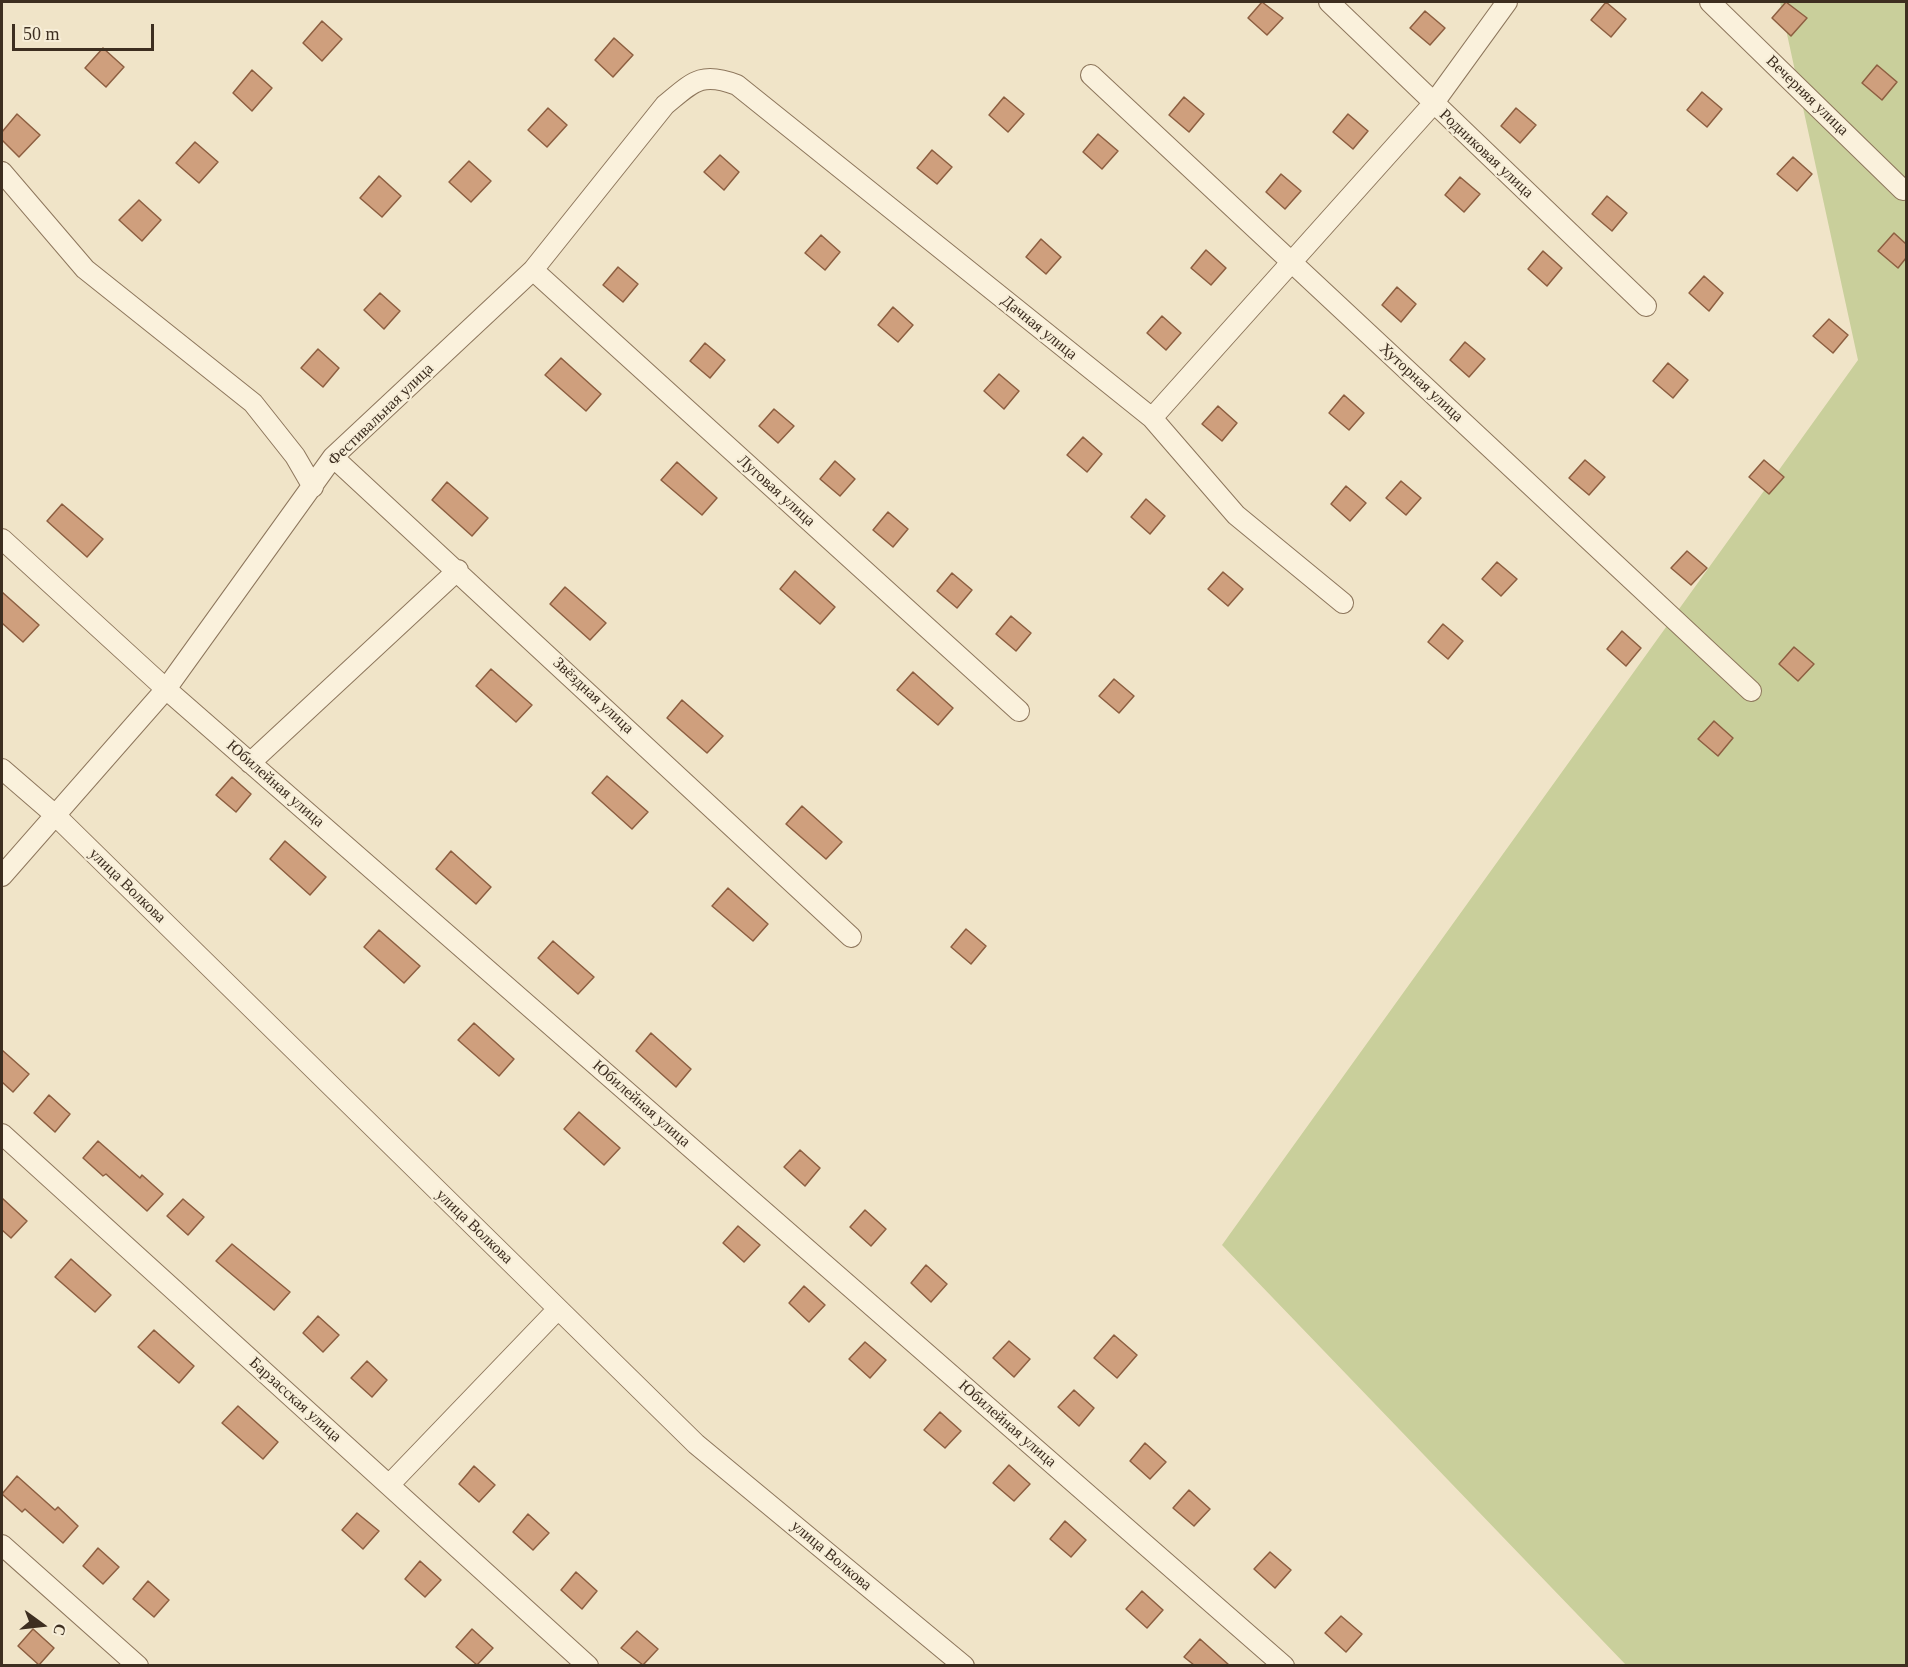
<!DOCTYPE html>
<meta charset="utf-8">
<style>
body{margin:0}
#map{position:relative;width:1908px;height:1667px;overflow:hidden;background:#f0e4c8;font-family:"Times New Roman",serif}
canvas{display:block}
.frame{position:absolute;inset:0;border:3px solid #3d2e20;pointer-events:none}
.north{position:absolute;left:12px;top:1595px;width:60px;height:60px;-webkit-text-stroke:4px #f7eed8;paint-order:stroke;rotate:105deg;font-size:16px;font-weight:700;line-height:24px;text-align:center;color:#3d2e20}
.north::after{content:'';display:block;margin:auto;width:21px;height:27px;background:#3d2e20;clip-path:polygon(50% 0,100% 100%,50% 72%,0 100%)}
.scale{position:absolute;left:12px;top:24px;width:142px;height:27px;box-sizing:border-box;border:3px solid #3d2e20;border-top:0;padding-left:8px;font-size:18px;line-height:21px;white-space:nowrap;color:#3d2e20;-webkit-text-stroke:4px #f7eed8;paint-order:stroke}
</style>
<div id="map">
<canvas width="1908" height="1667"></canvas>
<div class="frame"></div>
<div class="north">С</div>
<div class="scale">50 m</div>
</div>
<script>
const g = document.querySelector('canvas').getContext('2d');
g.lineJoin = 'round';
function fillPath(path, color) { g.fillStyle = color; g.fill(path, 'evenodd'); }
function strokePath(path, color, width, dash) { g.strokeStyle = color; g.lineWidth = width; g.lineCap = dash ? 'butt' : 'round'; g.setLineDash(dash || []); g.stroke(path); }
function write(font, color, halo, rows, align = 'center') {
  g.font = font + ' "Times New Roman",serif'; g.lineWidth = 4.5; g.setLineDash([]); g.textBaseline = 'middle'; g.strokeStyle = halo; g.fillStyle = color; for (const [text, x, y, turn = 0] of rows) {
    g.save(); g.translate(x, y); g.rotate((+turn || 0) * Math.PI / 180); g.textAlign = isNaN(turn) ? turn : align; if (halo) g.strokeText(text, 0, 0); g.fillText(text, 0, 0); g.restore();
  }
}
const green = new Path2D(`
 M 1780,2 L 1906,2 L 1906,1665 L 1626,1665 L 1222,1245 L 1858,360 Z`);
const building = new Path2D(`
 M 1262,2 L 1283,18 L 1267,35 L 1248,18 Z
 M 1606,2 L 1626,19 L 1611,37 L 1591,20 Z
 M 1786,2 L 1807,18 L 1791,36 L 1772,18 Z
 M 1425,11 L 1445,28 L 1430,45 L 1410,28 Z
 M 322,21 L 342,39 L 322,61 L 303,43 Z
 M 614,38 L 633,55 L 613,77 L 595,60 Z
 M 103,48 L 124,67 L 106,87 L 85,68 Z
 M 1877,65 L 1897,82 L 1882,100 L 1862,83 Z
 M 252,70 L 272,88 L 252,111 L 233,93 Z
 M 1702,92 L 1722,109 L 1707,127 L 1687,110 Z
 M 1004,97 L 1024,114 L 1008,132 L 989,115 Z
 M 1184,97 L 1204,114 L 1189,132 L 1169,115 Z
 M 548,108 L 567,125 L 547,147 L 528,130 Z
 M 1516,108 L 1536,125 L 1520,143 L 1501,126 Z
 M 17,114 L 40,135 L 19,157 L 2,140 L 2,132 Z
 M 1348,114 L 1368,131 L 1353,149 L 1333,132 Z
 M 1098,134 L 1118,151 L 1102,169 L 1083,152 Z
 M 195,142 L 218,162 L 199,183 L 176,163 Z
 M 932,150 L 952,167 L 937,184 L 917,168 Z
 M 720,155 L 739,172 L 724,190 L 704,172 Z
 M 1793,157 L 1812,174 L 1797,191 L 1777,174 Z
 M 469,161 L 491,181 L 471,202 L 449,182 Z
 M 1281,174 L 1301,191 L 1285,209 L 1266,192 Z
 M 379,176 L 401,196 L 382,217 L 360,198 Z
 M 1460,177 L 1480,194 L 1464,212 L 1445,195 Z
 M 1607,196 L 1627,213 L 1612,231 L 1592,214 Z
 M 139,200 L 161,220 L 142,241 L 119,220 Z
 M 1894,233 L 1906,244 L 1906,258 L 1898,268 L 1878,251 Z
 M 821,235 L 840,252 L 825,270 L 805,253 Z
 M 1041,239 L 1061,257 L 1046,274 L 1026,257 Z
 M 1206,250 L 1226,268 L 1211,285 L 1191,268 Z
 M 1543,251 L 1562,268 L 1547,286 L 1528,269 Z
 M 618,267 L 638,284 L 623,302 L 603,285 Z
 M 1704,276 L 1723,293 L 1709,311 L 1689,293 Z
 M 1397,287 L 1416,304 L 1401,322 L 1382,305 Z
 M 380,293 L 400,311 L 384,329 L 364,310 Z
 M 893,307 L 913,325 L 898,342 L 878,325 Z
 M 1162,316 L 1181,333 L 1166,350 L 1147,333 Z
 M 1829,319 L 1848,335 L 1833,353 L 1813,336 Z
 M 1465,342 L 1485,359 L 1469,377 L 1450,360 Z
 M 705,343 L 725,360 L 710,378 L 690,361 Z
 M 318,349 L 339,368 L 323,387 L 301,368 Z
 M 561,358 L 601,394 L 586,411 L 545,375 Z
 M 1668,363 L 1688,380 L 1673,398 L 1653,381 Z
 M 999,374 L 1019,391 L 1004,409 L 984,391 Z
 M 1344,395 L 1364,413 L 1349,430 L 1329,413 Z
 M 1218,406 L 1237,423 L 1222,441 L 1202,424 Z
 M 774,409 L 794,426 L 778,443 L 759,426 Z
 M 1083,437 L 1102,454 L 1087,472 L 1067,455 Z
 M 1585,460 L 1605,477 L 1589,495 L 1569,478 Z
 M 1764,460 L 1784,477 L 1769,494 L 1749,477 Z
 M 835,461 L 855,479 L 840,496 L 820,479 Z
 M 677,462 L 717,498 L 702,515 L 661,480 Z
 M 1401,481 L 1421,498 L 1406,515 L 1386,498 Z
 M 447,482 L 488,518 L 472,536 L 432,500 Z
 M 1346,486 L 1366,503 L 1350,521 L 1331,504 Z
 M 1146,499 L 1165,516 L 1150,534 L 1131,517 Z
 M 62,504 L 103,539 L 87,557 L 47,521 Z
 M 888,512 L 908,529 L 893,547 L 873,530 Z
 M 1687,551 L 1707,568 L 1691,585 L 1671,568 Z
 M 1497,562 L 1517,579 L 1501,596 L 1482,579 Z
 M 795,571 L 835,607 L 820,624 L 780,589 Z
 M 1223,572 L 1243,589 L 1228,606 L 1208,589 Z
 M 952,573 L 972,590 L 957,608 L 937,591 Z
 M 565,587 L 606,623 L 590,640 L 550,604 Z
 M 2,592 L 39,625 L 23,642 L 2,623 Z
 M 1011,616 L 1031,633 L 1016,651 L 996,634 Z
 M 1443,624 L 1463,641 L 1448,659 L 1428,642 Z
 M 1622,631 L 1641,648 L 1626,666 L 1607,649 Z
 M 1794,647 L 1814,664 L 1798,681 L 1779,664 Z
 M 491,669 L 532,705 L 516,722 L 476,686 Z
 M 913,672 L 953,708 L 938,725 L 897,690 Z
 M 1114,679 L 1134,696 L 1119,713 L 1099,696 Z
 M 682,700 L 723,736 L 707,753 L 667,718 Z
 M 1714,721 L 1733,738 L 1718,756 L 1698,739 Z
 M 607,776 L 648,812 L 632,829 L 592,793 Z
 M 232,777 L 251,794 L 236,812 L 216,795 Z
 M 802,806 L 842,842 L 826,859 L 786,824 Z
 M 285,841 L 326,877 L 310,895 L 270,859 Z
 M 451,851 L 491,887 L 476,904 L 436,869 Z
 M 728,888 L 768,924 L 753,941 L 712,906 Z
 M 966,929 L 986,946 L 971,964 L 951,947 Z
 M 379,930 L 420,966 L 404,983 L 364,947 Z
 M 553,941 L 594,977 L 578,994 L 538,958 Z
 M 474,1023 L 514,1059 L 499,1076 L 458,1040 Z
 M 651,1033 L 691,1069 L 676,1087 L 636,1051 Z
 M 2,1050 L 29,1074 L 13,1092 L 2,1082 Z
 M 49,1095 L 70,1114 L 55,1132 L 34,1113 Z
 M 579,1112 L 620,1148 L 604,1165 L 564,1129 Z
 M 98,1141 L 140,1178 L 142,1175 L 163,1194 L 147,1211 L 106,1174 L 103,1176 L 83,1158 Z
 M 800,1150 L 820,1168 L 805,1186 L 784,1167 Z
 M 2,1198 L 27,1221 L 11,1238 L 2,1230 Z
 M 183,1199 L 204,1217 L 188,1235 L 167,1216 Z
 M 865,1210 L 886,1229 L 871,1246 L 850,1227 Z
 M 738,1226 L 760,1245 L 744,1262 L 723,1243 Z
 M 232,1244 L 290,1292 L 274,1310 L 216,1261 Z
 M 71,1259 L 111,1295 L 95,1312 L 55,1277 Z
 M 926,1265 L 947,1284 L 931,1302 L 911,1283 Z
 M 804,1286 L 825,1305 L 809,1322 L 789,1303 Z
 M 318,1316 L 339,1335 L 323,1352 L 303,1333 Z
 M 154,1330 L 194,1366 L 179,1383 L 138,1347 Z
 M 1114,1335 L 1137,1355 L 1117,1378 L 1094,1358 Z
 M 1009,1341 L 1030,1359 L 1014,1377 L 993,1358 Z
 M 865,1342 L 886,1360 L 870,1378 L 849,1359 Z
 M 367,1361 L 387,1380 L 372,1397 L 351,1378 Z
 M 1074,1390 L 1094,1408 L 1079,1426 L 1058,1407 Z
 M 238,1406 L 278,1442 L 263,1459 L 222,1423 Z
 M 940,1412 L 961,1431 L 945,1448 L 924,1430 Z
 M 1145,1443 L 1166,1462 L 1150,1479 L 1130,1461 Z
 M 1009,1465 L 1030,1484 L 1014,1501 L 993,1483 Z
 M 474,1466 L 495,1485 L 479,1502 L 459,1484 Z
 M 17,1476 L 55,1510 L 58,1507 L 78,1526 L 63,1543 L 25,1509 L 22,1512 L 2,1494 Z
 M 1189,1490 L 1210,1509 L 1194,1526 L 1173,1508 Z
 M 357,1513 L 379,1531 L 363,1549 L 342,1530 Z
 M 528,1514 L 549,1533 L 533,1550 L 513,1532 Z
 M 1065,1521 L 1086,1540 L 1071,1557 L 1050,1539 Z
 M 98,1548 L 119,1567 L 103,1584 L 83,1566 Z
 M 1270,1552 L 1291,1570 L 1275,1588 L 1254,1569 Z
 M 420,1561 L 441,1580 L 425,1597 L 405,1579 Z
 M 576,1572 L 597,1591 L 582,1609 L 561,1590 Z
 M 148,1581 L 169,1600 L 154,1617 L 133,1599 Z
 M 1142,1591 L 1163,1610 L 1147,1628 L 1126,1609 Z
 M 1341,1616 L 1362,1634 L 1346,1652 L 1325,1633 Z
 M 33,1629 L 54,1648 L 39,1665 L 18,1646 Z
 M 472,1629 L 493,1648 L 477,1665 L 456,1647 Z
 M 637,1631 L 658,1649 L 643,1665 L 621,1648 Z
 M 1200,1639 L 1229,1665 L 1194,1665 L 1184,1657 Z`);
const minor = new Path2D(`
 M 1329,2 L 1646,306
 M 1710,2 L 1903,190
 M 1091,75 L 1751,691
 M 2,172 L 85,269 L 253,403 L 295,456 L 313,487
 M 533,270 L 1019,711
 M 1152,418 L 1433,104 L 1507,2
 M 333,457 L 851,937
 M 2,539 L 166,689 L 1284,1666
 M 250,763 L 458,570
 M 2,769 L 54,814 L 696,1444 L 964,1666
 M 2,876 L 166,689 L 333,457 L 533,270 L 665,105 C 693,82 701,71 737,85 L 1152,418 L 1236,515 L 1343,603
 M 2,1134 L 588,1666
 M 389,1485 L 558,1309
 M 2,1545 L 138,1666`);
const streetNames = [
 ["Вечерняя улица",1807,96,44],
 ["Родниковая улица",1486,154,43],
 ["Дачная улица",1039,328,39],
 ["Хуторная улица",1421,383,43],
 ["Фестивальная улица",381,415,-44],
 ["Луговая улица",776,491,42],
 ["Звёздная улица",593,696,43],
 ["Юбилейная улица",275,784,41],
 ["улица Волкова",127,886,44],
 ["Юбилейная улица",641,1104,41],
 ["улица Волкова",474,1227,44],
 ["Барзасская улица",295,1400,42],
 ["Юбилейная улица",1007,1424,41],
 ["улица Волкова",831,1556,40]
];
fillPath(green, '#c9cf9b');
fillPath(building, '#cf9f7d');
strokePath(building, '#8d5f41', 1.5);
strokePath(minor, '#8d765c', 22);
strokePath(minor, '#faf1dc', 20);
write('16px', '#3d2e20', '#f7eed8', streetNames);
</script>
